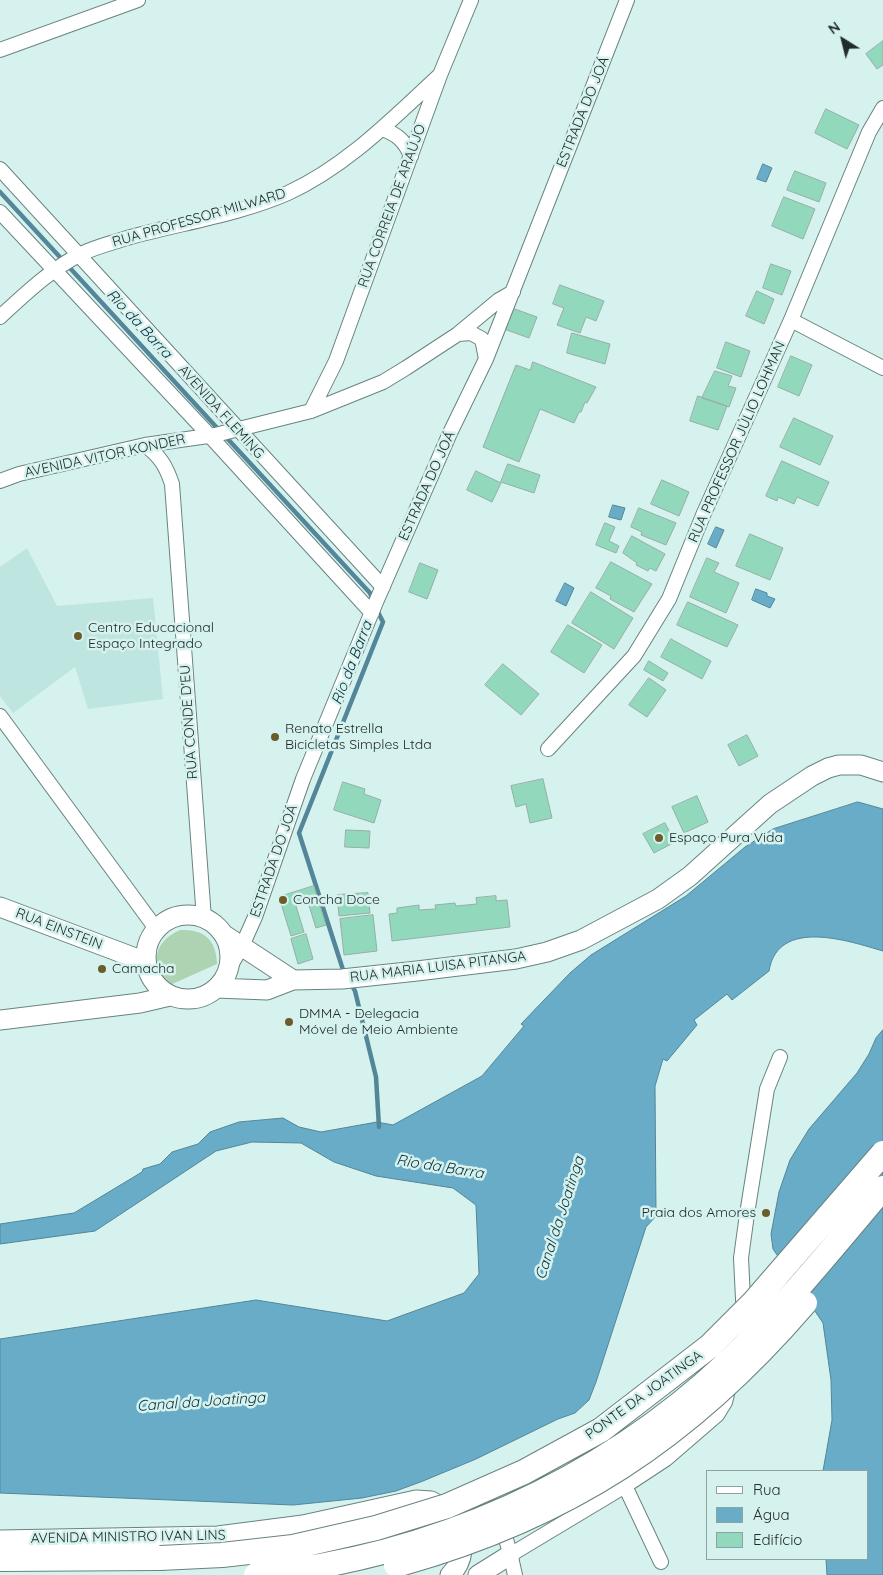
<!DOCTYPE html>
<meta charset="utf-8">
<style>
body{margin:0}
#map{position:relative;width:883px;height:1575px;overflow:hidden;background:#d5f2ee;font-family:Quicksand,sans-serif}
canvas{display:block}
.legend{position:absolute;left:706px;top:1470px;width:162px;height:90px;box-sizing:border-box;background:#d5f2ee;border:1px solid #8da3a0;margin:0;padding:6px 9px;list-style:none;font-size:15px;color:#212c2b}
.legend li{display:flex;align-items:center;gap:10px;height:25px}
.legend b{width:25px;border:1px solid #8da3a0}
.north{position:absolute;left:818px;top:15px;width:50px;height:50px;-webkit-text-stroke:4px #d5f2ee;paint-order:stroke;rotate:324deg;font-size:14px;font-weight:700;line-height:20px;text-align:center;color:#212c2b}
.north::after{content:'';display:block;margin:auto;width:18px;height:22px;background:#212c2b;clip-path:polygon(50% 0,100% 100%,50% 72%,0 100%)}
</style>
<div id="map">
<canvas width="883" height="1575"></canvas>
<ul class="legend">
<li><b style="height:6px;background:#fff"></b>Rua</li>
<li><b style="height:14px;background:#68acc7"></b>Água</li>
<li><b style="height:14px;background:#92d8bd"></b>Edifício</li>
</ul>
<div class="north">N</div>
</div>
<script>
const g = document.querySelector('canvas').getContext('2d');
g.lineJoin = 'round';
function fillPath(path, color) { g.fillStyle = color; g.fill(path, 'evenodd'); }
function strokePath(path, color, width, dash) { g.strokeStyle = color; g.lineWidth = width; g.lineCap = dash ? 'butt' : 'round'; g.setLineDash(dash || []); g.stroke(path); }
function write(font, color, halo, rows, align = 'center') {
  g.font = font + ' Quicksand,sans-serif'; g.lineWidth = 5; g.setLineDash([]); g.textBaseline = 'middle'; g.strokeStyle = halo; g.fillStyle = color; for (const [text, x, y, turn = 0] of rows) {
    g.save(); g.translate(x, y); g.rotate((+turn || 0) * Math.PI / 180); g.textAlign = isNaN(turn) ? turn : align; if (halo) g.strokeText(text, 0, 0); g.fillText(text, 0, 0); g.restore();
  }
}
const built = new Path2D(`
 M 27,548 L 57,606 L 153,598 L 163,699 L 88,709 L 75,667 L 13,713 L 0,696 L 0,567 Z`);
const green = new Path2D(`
 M 180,930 C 205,929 216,940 217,964 L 170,985 C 149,965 153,942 180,930 Z`);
const water = new Path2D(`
 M 763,164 L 772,168 L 766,182 L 757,179 Z
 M 613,505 L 625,508 L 621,520 L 609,517 Z
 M 716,527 L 724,530 L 716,548 L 708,544 Z
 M 565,583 L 574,588 L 566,606 L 556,601 Z
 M 756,589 L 767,593 L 767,596 L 775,599 L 770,608 L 752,600 Z
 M 858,802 L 883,809 L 883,951 C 849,941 778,917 769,971 L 732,1000 L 727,994 L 694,1020 L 697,1025 L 667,1061 L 663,1059 L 655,1086 L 656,1216 L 646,1227 L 596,1382 L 589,1400 L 575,1413 L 558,1419 L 476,1459 L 423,1481 L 396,1491 L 362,1498 L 293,1505 L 0,1493 L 0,1339 L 256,1300 L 387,1321 L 464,1293 L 479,1274 L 476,1205 L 453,1188 L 376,1176 L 334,1162 L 301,1143 L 252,1142 L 216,1151 L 95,1231 L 0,1244 L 0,1224 L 74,1213 L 142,1172 L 143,1169 L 160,1164 L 172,1152 L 198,1144 L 210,1132 L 239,1122 L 283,1118 L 299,1127 L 321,1132 L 377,1122 L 393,1125 L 482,1076 L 524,1026 L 521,1024 L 570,973 L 591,955 L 686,896 L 745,847 L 773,829 Z
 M 883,1030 L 883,1575 L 827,1575 L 826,1559 L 867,1559 L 867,1471 L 823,1471 L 832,1420 L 831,1380 L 823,1323 L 773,1249 L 771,1234 L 779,1192 L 790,1160 L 809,1129 L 857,1073 L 869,1054 L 876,1038 Z`);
const stream = new Path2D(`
 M 0,192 L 219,430
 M 225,436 L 370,593 L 373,601
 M 344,973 L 299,833 L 383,622 L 376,608
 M 351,984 L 355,991 L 376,1077 L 379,1127`);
const building = new Path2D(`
 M 883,41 L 883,65 L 877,69 L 866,54 Z
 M 826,109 L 859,125 L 847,149 L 815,133 Z
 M 795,171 L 826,183 L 819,202 L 787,190 Z
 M 784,197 L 815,209 L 803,239 L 772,226 Z
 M 771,264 L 791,271 L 782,295 L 763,288 Z
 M 560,285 L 604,301 L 596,321 L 586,317 L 580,333 L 557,325 L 564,308 L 553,304 Z
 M 757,291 L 774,299 L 764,324 L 746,316 Z
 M 512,308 L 537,317 L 529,338 L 504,329 Z
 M 572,333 L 610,344 L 605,364 L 567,353 Z
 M 726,342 L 750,351 L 741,377 L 717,368 Z
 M 791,356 L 812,365 L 799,396 L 778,387 Z
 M 533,362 L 596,387 L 587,403 L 585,402 L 581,412 L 579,412 L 574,423 L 540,409 L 519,462 L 483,447 L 516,365 L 530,370 Z
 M 715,371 L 732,376 L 728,386 L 736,388 L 729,407 L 702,398 Z
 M 698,396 L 727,406 L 718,430 L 690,421 Z
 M 794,418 L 833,436 L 820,465 L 780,447 Z
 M 782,461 L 829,482 L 818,506 L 797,497 L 794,504 L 778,497 L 777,501 L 766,496 Z
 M 508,464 L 540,475 L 534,493 L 501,482 Z
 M 476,471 L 501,483 L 492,502 L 467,490 Z
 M 662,480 L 689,492 L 679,516 L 651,504 Z
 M 639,508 L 676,523 L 666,545 L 641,535 L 642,532 L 631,527 Z
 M 605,523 L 615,527 L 609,541 L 619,546 L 616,553 L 596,545 Z
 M 750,534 L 783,548 L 770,580 L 736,566 Z
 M 632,536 L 665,554 L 656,571 L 650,568 L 648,571 L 636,565 L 637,563 L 623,553 Z
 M 707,558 L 719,563 L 714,572 L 739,583 L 726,613 L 690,597 Z
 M 611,562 L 652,584 L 634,612 L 610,599 L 611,596 L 596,588 Z
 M 420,563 L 438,570 L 427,599 L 409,592 Z
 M 591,592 L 633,618 L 614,649 L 572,623 Z
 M 688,602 L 738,625 L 727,647 L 677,625 Z
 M 568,625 L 602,645 L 584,673 L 551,652 Z
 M 671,639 L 711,661 L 702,679 L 661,657 Z
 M 649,661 L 668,673 L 663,681 L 644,670 Z
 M 503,664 L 539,694 L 521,715 L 485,685 Z
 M 649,678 L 666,690 L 647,717 L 629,705 Z
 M 747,735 L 758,756 L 739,766 L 728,745 Z
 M 543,779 L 552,818 L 530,823 L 526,804 L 516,807 L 511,786 Z
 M 343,782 L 365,789 L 364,794 L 381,800 L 374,823 L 334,810 Z
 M 697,796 L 708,822 L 684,833 L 672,807 Z
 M 665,823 L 675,842 L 654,853 L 643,834 Z
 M 346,830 L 370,831 L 369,848 L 345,847 Z
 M 314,886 L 326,925 L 316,928 L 308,902 L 296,906 L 304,932 L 291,936 L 279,897 Z
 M 368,893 L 370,913 L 339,916 L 337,895 Z
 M 496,896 L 496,901 L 507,900 L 510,927 L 392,941 L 389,914 L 397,913 L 397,908 L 419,905 L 419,910 L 436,909 L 435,905 L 455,903 L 456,906 L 477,904 L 476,898 Z
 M 373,915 L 377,951 L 344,955 L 340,919 Z
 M 306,934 L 313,959 L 298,964 L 291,939 Z`);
const street = new Path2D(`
 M 0,50 L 138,0
 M 382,129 C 397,134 405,141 411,156
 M 0,169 L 383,587
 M 0,212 L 210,436 L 372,613
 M 0,317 C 25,294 51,269 81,254 C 95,247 112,243 127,238 C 180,223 238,215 288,193 C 347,166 393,118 440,75
 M 791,320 L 883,368
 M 458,334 L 471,333 L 482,339 L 486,359
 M 311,411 L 336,361 L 440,75 L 471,0
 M 145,445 C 160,456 166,466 172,484 L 204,919
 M 0,481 L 19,474 L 145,445 L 215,435 L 311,411 L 383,382 L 406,368 L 458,334 L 499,300 L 513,292
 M 0,716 L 157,930
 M 548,749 L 634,656 L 669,599 L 704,513 L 791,320 L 869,132 L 883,108
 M 227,972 L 242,946 L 255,917 L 303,779 L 376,602 L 450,433 L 486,359 L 627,0
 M 737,1350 L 744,1319 L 741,1258 L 747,1214 L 767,1089 L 780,1057
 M 625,1486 L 661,1562
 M 467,1496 C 502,1503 508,1545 515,1575
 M 510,1555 L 625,1486 L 666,1459 L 717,1415 L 725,1402 L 729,1386`);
const secondary = new Path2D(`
 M 0,907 L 146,962
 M146 957a42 42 0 1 1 84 0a42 42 0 1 1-84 0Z
 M 223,934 L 293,980
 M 216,988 L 267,990 L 293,980 L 342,979 L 417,971 L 516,959 L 547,952 L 581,940 L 658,899 L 690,876 L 770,804 L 812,776 L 828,768 L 839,765 L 861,765 L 883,772
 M 0,1020 L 140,1003 L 170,996
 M 0,1540 L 218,1536 L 303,1525 L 416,1500 L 431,1501 L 446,1509
 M 450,1575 C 462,1564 464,1549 462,1533
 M 478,1575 L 510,1555`);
const highway = new Path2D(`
 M 0,1559 L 160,1558`);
const highwayBridge = new Path2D(`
 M 160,1558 L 222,1555 L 293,1547 L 376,1528 L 447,1506 L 524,1472 L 601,1430 L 710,1346 L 753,1303 L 883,1153
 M 396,1565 C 567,1518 689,1438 805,1303
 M 256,1575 C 431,1557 600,1483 728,1362 C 784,1308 833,1247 883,1188`);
const markers = [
 [78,636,5,"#6c5c2a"],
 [275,737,5,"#6c5c2a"],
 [659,838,5,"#6c5c2a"],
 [283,900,5,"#6c5c2a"],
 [102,969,5,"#6c5c2a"],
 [289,1022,5,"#6c5c2a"],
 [766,1213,5,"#6c5c2a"]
];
const streetNames = [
 ["ESTRADA DO JOÁ",583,112,-68],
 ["RUA CORREIA DE ARAÚJO",392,206,-70],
 ["RUA PROFESSOR MILWARD",199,218,-16],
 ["AVENIDA FLEMING",221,412,48],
 ["RUA PROFESSOR JÚLIO LOHMAN",737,442,-66],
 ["AVENIDA VITOR KONDER",105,456,-12],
 ["ESTRADA DO JOÁ",427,486,-66],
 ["RUA CONDE D'EU",189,722,-94],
 ["ESTRADA DO JOÁ",274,861,-71],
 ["RUA EINSTEIN",59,929,21],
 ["RUA MARIA LUISA PITANGA",438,967,-7],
 ["PONTE DA JOATINGA",644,1395,-36],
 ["AVENIDA MINISTRO IVAN LINS",128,1537,-1]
];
const poiNames = [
 ["Centro Educacional",88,628],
 ["Espaço Integrado",88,644],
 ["Renato Estrella",285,729],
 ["Bicicletas Simples Ltda",285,745],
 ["Espaço Pura Vida",669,838],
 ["Concha Doce",293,900],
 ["Camacha",112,969],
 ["DMMA - Delegacia",299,1014],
 ["Móvel de Meio Ambiente",299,1030],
 ["Praia dos Amores",756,1213,"right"]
];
const waterNames = [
 ["Rio da Barra",139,324,47],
 ["Rio da Barra",352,663,-69],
 ["Rio da Barra",440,1167,9],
 ["Canal da Joatinga",560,1218,-72],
 ["Canal da Joatinga",201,1402,-4]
];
fillPath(built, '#bfe5e0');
fillPath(green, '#add3b3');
fillPath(water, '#68acc7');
strokePath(water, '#538698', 1);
strokePath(stream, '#538698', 4.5);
fillPath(building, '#92d8bd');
strokePath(building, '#96aea4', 1);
strokePath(street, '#698380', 16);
strokePath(secondary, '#698380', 21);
strokePath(highway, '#698380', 26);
strokePath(street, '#fff', 14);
strokePath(secondary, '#fff', 19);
strokePath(highway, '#fff', 24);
strokePath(highwayBridge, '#698380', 26, []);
strokePath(highwayBridge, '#fff', 24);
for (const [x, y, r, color] of markers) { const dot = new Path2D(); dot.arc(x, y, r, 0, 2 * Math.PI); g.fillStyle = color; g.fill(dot); strokePath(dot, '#d5f2ee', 2); }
write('14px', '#212c2b', '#d5f2ee', streetNames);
write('14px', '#212c2b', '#d5f2ee', poiNames, 'left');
write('italic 15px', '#0d2f3b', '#d5f2ee', waterNames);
</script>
